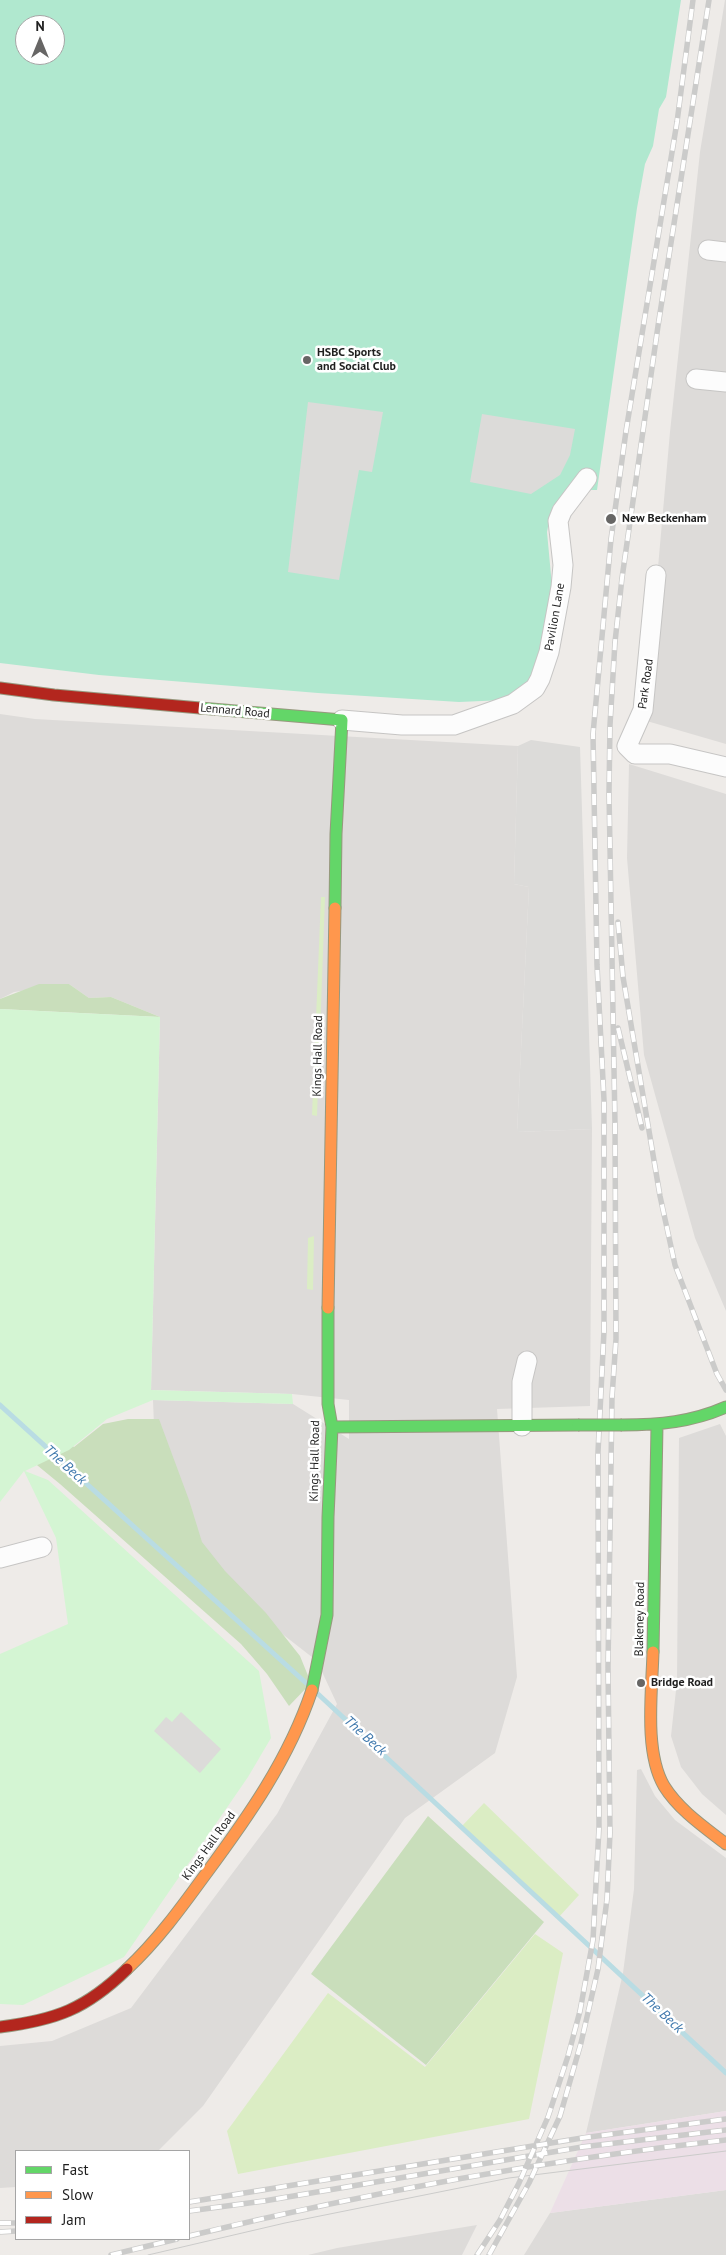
<!DOCTYPE html>
<style>
body{margin:0}
#map{position:relative;width:726px;height:2255px;overflow:hidden;background:#eeebe8;font-family:"PT Sans",sans-serif}
canvas{display:block}
.legend{position:absolute;left:15px;top:2150px;width:175px;height:90px;box-sizing:border-box;background:#fff;border:1px solid #a5a5a5;margin:0;padding:6px 9px;list-style:none;font-size:15px;color:#1f1f1f}
.legend li{display:flex;align-items:center;gap:10px;height:25px}
.legend b{width:25px;border:1px solid #a5a5a5}
.north{position:absolute;left:15px;top:15px;width:50px;height:50px;box-sizing:border-box;background:#fff;border:1px solid #a5a5a5;border-radius:50%;rotate:0deg;font-size:14px;font-weight:700;line-height:20px;text-align:center;color:#1f1f1f}
.north::after{content:'';display:block;margin:auto;width:18px;height:22px;background:#676665;clip-path:polygon(50% 0,100% 100%,50% 72%,0 100%)}
</style>
<div id="map">
<canvas width="726" height="2255"></canvas>
<ul class="legend">
<li><b style="height:6px;background:#63d668"></b>Fast</li>
<li><b style="height:6px;background:#ff974d"></b>Slow</li>
<li><b style="height:6px;background:#b3261e"></b>Jam</li>
</ul>
<div class="north">N</div>
</div>
<script>
const g = document.querySelector('canvas').getContext('2d');
g.lineJoin = 'round';
function fillPath(path, color) { g.fillStyle = color; g.fill(path, 'evenodd'); }
function strokePath(path, color, width, dash) { g.strokeStyle = color; g.lineWidth = width; g.lineCap = dash ? 'butt' : 'round'; g.setLineDash(dash || []); g.stroke(path); }
function write(font, color, halo, rows, align = 'center') {
  g.font = font + ' "PT Sans",sans-serif'; g.lineWidth = 5; g.setLineDash([]); g.textBaseline = 'middle'; g.strokeStyle = halo; g.fillStyle = color; for (const [text, x, y, turn = 0] of rows) {
    g.save(); g.translate(x, y); g.rotate((+turn || 0) * Math.PI / 180); g.textAlign = isNaN(turn) ? turn : align; if (halo) g.strokeText(text, 0, 0); g.fillText(text, 0, 0); g.restore();
  }
}
const residential = new Path2D(`
 M 725,0 L 726,0 L 726,744 L 633,717 L 652,635 L 670,432 L 700,152 Z
 M 0,714 L 35,719 L 518,746 L 514,884 L 529,887 L 517,1132 L 592,1129 L 590,1406 L 497,1409 L 517,1677 L 495,1753 L 405,1818 L 203,2106 L 158,2151 L 16,2151 L 16,2187 L 0,2188 L 0,2046 L 52,2041 L 131,2008 L 277,1814 L 337,1704 L 317,1661 L 254,1612 L 158,1527 L 153,1400 L 293,1404 L 349,1439 L 349,1400 L 292,1394 L 151,1390 L 160,1017 L 111,997 L 89,998 L 69,984 L 14,992 L 0,999 Z
 M 629,764 L 726,794 L 726,1311 L 695,1238 L 644,1055 L 627,858 Z
 M 720,1424 L 726,1436 L 726,1815 L 702,1794 L 681,1767 L 671,1736 L 677,1681 L 679,1438 Z
 M 641,1769 L 655,1796 L 675,1820 L 726,1858 L 726,2111 L 586,2133 L 623,1973 L 634,1889 L 637,1770 Z
 M 726,2190 L 726,2255 L 524,2255 L 550,2213 Z
 M 477,2225 L 462,2255 L 308,2255 L 337,2248 Z`);
const industrial = new Path2D(`
 M 726,2111 L 726,2190 L 550,2213 L 586,2133 Z`);
const grass = new Path2D(`
 M 321,897 L 325,897 L 317,1116 L 312,1115 Z
 M 314,1236 L 313,1290 L 307,1289 L 308,1238 Z
 M 484,1803 L 579,1895 L 558,1918 L 462,1826 Z
 M 535,1934 L 563,1953 L 529,2119 L 238,2174 L 227,2131 L 328,1993 L 425,2067 Z`);
const forest = new Path2D(`
 M 39,984 L 69,984 L 89,998 L 111,997 L 160,1017 L 0,1009 L 0,999 Z
 M 0,1384 L 74,1447 L 103,1424 L 128,1419 L 159,1419 L 189,1500 L 202,1542 L 225,1571 L 266,1613 L 300,1656 L 311,1683 L 289,1706 L 267,1674 L 241,1644 L 60,1484 L 15,1447 Z
 M 428,1816 L 544,1922 L 426,2065 L 311,1974 Z`);
const park = new Path2D(`
 M 0,1009 L 160,1017 L 151,1390 L 292,1394 L 293,1404 L 153,1400 L 107,1419 L 69,1450 L 25,1471 L 48,1480 L 259,1671 L 271,1738 L 248,1777 L 124,1957 L 23,2005 L 0,2004 L 0,1654 L 68,1624 L 56,1538 L 24,1471 L 0,1502 Z`);
const pitch = new Path2D(`
 M 0,0 L 681,0 L 666,97 L 659,109 L 653,146 L 645,164 L 637,208 L 597,490 L 570,490 L 553,506 L 550,516 L 547,532 L 552,586 L 543,647 L 532,679 L 505,700 L 459,702 L 318,693 L 99,675 L 0,663 ZM 25,25 L 55,25 L 55,55 L 25,55 Z`);
const parking = new Path2D(`
 M 308,402 L 383,412 L 372,472 L 359,470 L 339,580 L 288,572 Z
 M 482,414 L 575,429 L 570,455 L 560,475 L 531,494 L 470,482 Z
 M 531,740 L 580,747 L 592,1129 L 517,1132 L 529,887 L 514,884 L 518,746 Z
 M 181,1712 L 221,1749 L 200,1773 L 154,1731 L 166,1717 L 172,1722 Z`);
const stream = new Path2D(`
 M 0,1405 L 306,1683
 M 318,1694 L 726,2073`);
const street = new Path2D(`
 M 708,250 L 726,252
 M 696,379 L 726,382
 M 656,575 L 643,710 L 627,746 L 635,754 L 670,754 L 726,767
 M 342,720 L 402,725 L 454,725 L 513,704 L 535,688 L 540,679 L 549,652 L 561,587 L 563,565 L 558,521 L 562,511 L 587,478
 M 522,1426 L 522,1382 L 527,1361
 M 0,1558 L 42,1547`);
const fast = new Path2D(`
 M 200,708 L 342,720 L 336,834 L 335,908
 M 622,1425 C 659,1425 692,1422 726,1407
 M 332,1427 L 578,1425
 M 653,1652 L 657,1425
 M 312,1690 L 327,1615 L 328,1517 L 332,1427 L 328,1404 L 328,1308`);
const slow = new Path2D(`
 M 328,1308 L 335,908
 M 653,1652 C 652,1691 644,1752 664,1786 C 679,1810 704,1827 726,1844
 M 127,1969 C 157,1941 181,1908 205,1875 C 248,1817 289,1759 312,1690`);
const jam = new Path2D(`
 M 0,688 L 54,695 L 200,708
 M 0,2027 C 56,2020 86,2009 127,1969`);
const tram = new Path2D(`
 M 148,2255 L 285,2223 L 509,2178 L 726,2151`);
const rail = new Path2D(`
 M 618,922 L 623,977 L 660,1196 L 675,1265 L 717,1374 L 726,1390
 M 618,1028 L 642,1128
 M 189,2202 L 582,2138 L 726,2119
 M 189,2211 L 264,2201 L 582,2147 L 726,2130
 M 0,2223 L 16,2223
 M 0,2232 L 16,2231
 M 189,2236 C 366,2193 545,2160 726,2140
 M 111,2255 L 177,2239
 M 477,2255 L 500,2220 L 519,2183 L 548,2117 L 568,2056 L 580,2011 L 593,1940 L 599,1828 L 598,1452 L 604,1331 L 604,1100 L 597,965 L 593,734 L 611,539 L 626,431 L 677,122 L 693,0
 M 489,2255 L 529,2183 L 560,2116 L 581,2043 L 598,1969 L 607,1899 L 610,1833 L 608,1667 L 612,1397 L 616,1339 L 615,1124 L 609,793 L 610,725 L 615,642 L 622,578 L 658,326 L 709,0`);
const fastBridge = new Path2D(`
 M 578,1425 L 622,1425`);
const markers = [
 [307,360,5,"#676665"],
 [611,519,6,"#676665"],
 [641,1683,5,"#676665"]
];
const poiNames = [
 ["HSBC Sports",317,353],
 ["and Social Club",317,367],
 ["New Beckenham",622,519],
 ["Bridge Road",651,1683]
];
const streetNames = [
 ["Pavilion Lane",555,617,-80],
 ["Park Road",646,684,-82],
 ["Lennard Road",235,711,5],
 ["Kings Hall Road",318,1056,-89],
 ["Kings Hall Road",315,1461,-89],
 ["Blakeney Road",640,1619,-89],
 ["Kings Hall Road",209,1846,-54]
];
const waterNames = [
 ["The Beck",65,1465,42],
 ["The Beck",365,1736,42],
 ["The Beck",662,2013,43]
];
fillPath(residential, '#dddbd9');
fillPath(industrial, '#ecdfe7');
fillPath(grass, '#dbedc4');
fillPath(forest, '#c9debb');
fillPath(park, '#d4f5d3');
fillPath(pitch, '#b0e8cf');
fillPath(parking, '#dcdbd9');
strokePath(stream, '#b9dce3', 5);
strokePath(street, '#c6c5c4', 21);
strokePath(fast, '#97987e', 13);
strokePath(slow, '#97987e', 13);
strokePath(jam, '#97987e', 13);
strokePath(street, '#fcfcfc', 19);
strokePath(fast, '#63d668', 11);
strokePath(slow, '#ff974d', 11);
strokePath(jam, '#b3261e', 11);
strokePath(tram, '#cbcbca', 1);
strokePath(rail, '#cbcbca', 5.5);
strokePath(rail, '#fff', 4, [11]);
strokePath(fastBridge, '#97987e', 13, []);
strokePath(fastBridge, '#63d668', 11);
for (const [x, y, r, color] of markers) { const dot = new Path2D(); dot.arc(x, y, r, 0, 2 * Math.PI); g.fillStyle = color; g.fill(dot); strokePath(dot, '#fff', 2); }
write('bold 12px', '#1f1f1f', '#fff', poiNames, 'left');
write('12px', '#1f1f1f', '#fff', streetNames);
write('italic 14px', '#417aae', '#fff', waterNames);
</script>
